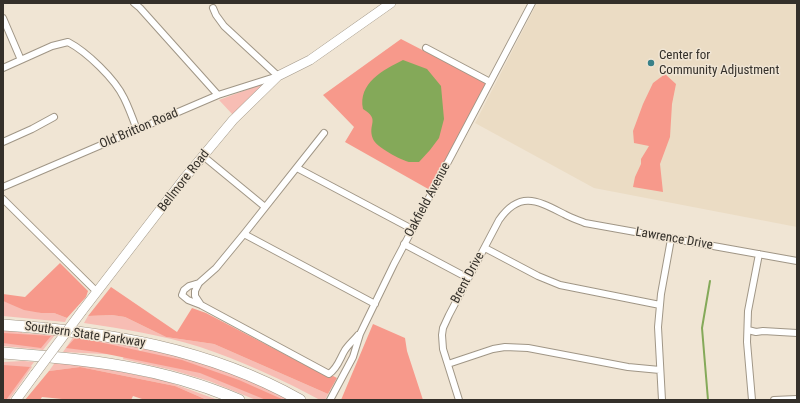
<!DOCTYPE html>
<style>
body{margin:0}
#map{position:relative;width:800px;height:403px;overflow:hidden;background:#f0e5d4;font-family:"Roboto Condensed",sans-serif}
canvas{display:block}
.frame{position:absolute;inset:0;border:4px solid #34302a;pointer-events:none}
</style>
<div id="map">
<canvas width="800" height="403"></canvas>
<div class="frame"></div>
</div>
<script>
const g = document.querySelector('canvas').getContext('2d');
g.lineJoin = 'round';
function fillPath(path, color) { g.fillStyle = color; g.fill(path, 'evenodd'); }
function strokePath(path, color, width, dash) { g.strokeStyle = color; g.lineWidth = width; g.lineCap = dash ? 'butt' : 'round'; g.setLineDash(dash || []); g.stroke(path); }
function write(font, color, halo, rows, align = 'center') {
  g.font = font + ' "Roboto Condensed",sans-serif'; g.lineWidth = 3; g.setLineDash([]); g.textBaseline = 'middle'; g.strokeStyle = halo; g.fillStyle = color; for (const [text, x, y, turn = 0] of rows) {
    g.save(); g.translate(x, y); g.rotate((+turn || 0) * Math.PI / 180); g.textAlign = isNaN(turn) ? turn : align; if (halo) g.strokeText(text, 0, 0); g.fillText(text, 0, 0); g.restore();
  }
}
const built = new Path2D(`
 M 537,3 L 797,3 L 797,227 L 594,188 L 475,123 Z`);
const green = new Path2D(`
 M 270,81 L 233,115 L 219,100 Z
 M 3,301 L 41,313 L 54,313 L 67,318 L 65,322 L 3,316 Z
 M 112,315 L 125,317 L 166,337 L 214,344 L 328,394 L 325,400 L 320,400 C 281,379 242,361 200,347 C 162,335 123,329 84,323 L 88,316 Z
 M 3,330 L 22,331 L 22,333 L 55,335 L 43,350 L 3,346 Z
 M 74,336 L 130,343 L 212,366 L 270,389 L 291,400 L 256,400 L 209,381 L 172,370 L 123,359 L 124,355 L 63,352 Z
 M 24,361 L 34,362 L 31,366 L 32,367 L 9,400 L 3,400 L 3,362 Z
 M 56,361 L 99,367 L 166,381 L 218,400 L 207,400 L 175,386 L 80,367 L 49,371 Z`);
const forest = new Path2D(`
 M 401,39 L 486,83 L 430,190 L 345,142 L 354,127 L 323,95 Z
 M 665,74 L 676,84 L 672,104 L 670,137 L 660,164 L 663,192 L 633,187 L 635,177 L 641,164 L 641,159 L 649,146 L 634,143 L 633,131 L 643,104 L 653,83 Z
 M 60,263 L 88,291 L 86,297 L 67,318 L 54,313 L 41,313 L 24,310 L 3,301 L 3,294 L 25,297 Z
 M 111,287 L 177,332 L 192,308 L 206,313 L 328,377 L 333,376 L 337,378 L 328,394 L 214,344 L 166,337 L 125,317 L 112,315 L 88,316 Z
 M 373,324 L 405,338 L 407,351 L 423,400 L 341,400 Z
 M 3,333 L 51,336 L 41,348 L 3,343 Z
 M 76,337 L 182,360 L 239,380 L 284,400 L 266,400 L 200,373 L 97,352 L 66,348 Z
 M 3,365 L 30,367 L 6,400 L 3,400 Z
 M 80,367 L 175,386 L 207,400 L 145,400 L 133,396 L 131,400 L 72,400 L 42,397 L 40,400 L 25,400 L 49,371 Z`);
const water = new Path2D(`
 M 403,60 L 427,69 L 441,86 L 444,119 L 439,138 L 430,150 L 419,162 C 416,162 412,162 409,162 C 401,160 376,147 373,139 C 367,124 381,120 363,109 C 358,83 383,70 403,60 Z`);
const stream = new Path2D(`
 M 708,400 L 702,328 L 710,281`);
const street = new Path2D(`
 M 134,3 L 140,8 L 218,95
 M 3,18 L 21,60
 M 426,48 L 490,82
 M 3,68 L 52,46 L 68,42 C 87,52 115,79 124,98 C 129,108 133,119 137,130
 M 3,142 L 32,129 L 54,117
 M 203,156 L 265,207
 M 297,168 L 412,229
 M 3,187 L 218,95 L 278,76 L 224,26 L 216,15 L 213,8
 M 3,199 L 97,292
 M 244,234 L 375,304
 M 404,244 L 468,278
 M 485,248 L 538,276 L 560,285 L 660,305
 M 199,283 L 189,286 L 184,290 L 182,295 L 188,300 L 201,305 L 329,374 C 338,368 340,358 345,350 C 349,344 354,340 358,335
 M 201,305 L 195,296 L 195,291 L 199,283 L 216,268 L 244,234 L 324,133
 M 748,330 L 756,332 L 763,331 L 797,333
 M 448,364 L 493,349 L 505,347 L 528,348 L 628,367 L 660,370
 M 330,400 L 353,357 L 360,334 L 394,264 L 532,3
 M 459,400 L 443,349 L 442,335 L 443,328 L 449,315 L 499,220 C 520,190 538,201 564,214 C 571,218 578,220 585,223 L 797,261
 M 662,400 L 658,327 L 661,294 L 671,239
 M 752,400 L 747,342 L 748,311 L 759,254
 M 774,400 L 797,399`);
const secondary = new Path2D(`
 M 82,311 L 183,180 L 233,120 L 278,76 L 310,60 L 391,3
 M 16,400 L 35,374`);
const highway = new Path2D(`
 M 3,325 C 107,332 208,348 300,400
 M 3,353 C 86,359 162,367 239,400`);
const secondaryBridge = new Path2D(`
 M 35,374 L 82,311`);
const markers = [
 [651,63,4,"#398188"]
];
const poiNames = [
 ["Center for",659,56],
 ["Community Adjustment",659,71]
];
const streetNames = [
 ["Old Britton Road",139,129,-23],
 ["Bellmore Road",184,181,-52],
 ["Oakfield Avenue",428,200,-62],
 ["Lawrence Drive",674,239,10],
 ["Brent Drive",468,278,-62],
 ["Southern State Parkway",85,335,8]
];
fillPath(built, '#ebdcc4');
fillPath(green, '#f7bdb4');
fillPath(forest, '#f7998b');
fillPath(water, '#84a959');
strokePath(stream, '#84a959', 2);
strokePath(street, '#a09686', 8);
strokePath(secondary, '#a09686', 10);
strokePath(highway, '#a09686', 12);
strokePath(street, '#fff', 6);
strokePath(secondary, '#fff', 9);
strokePath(highway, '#fff', 11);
strokePath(secondaryBridge, '#a09686', 10, []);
strokePath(secondaryBridge, '#fff', 9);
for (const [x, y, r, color] of markers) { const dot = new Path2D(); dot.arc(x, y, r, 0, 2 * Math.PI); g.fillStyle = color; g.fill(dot); strokePath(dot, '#f0e5d4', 1.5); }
write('13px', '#34302a', '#f0e5d4', poiNames, 'left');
write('13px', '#34302a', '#f0e5d4', streetNames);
</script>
